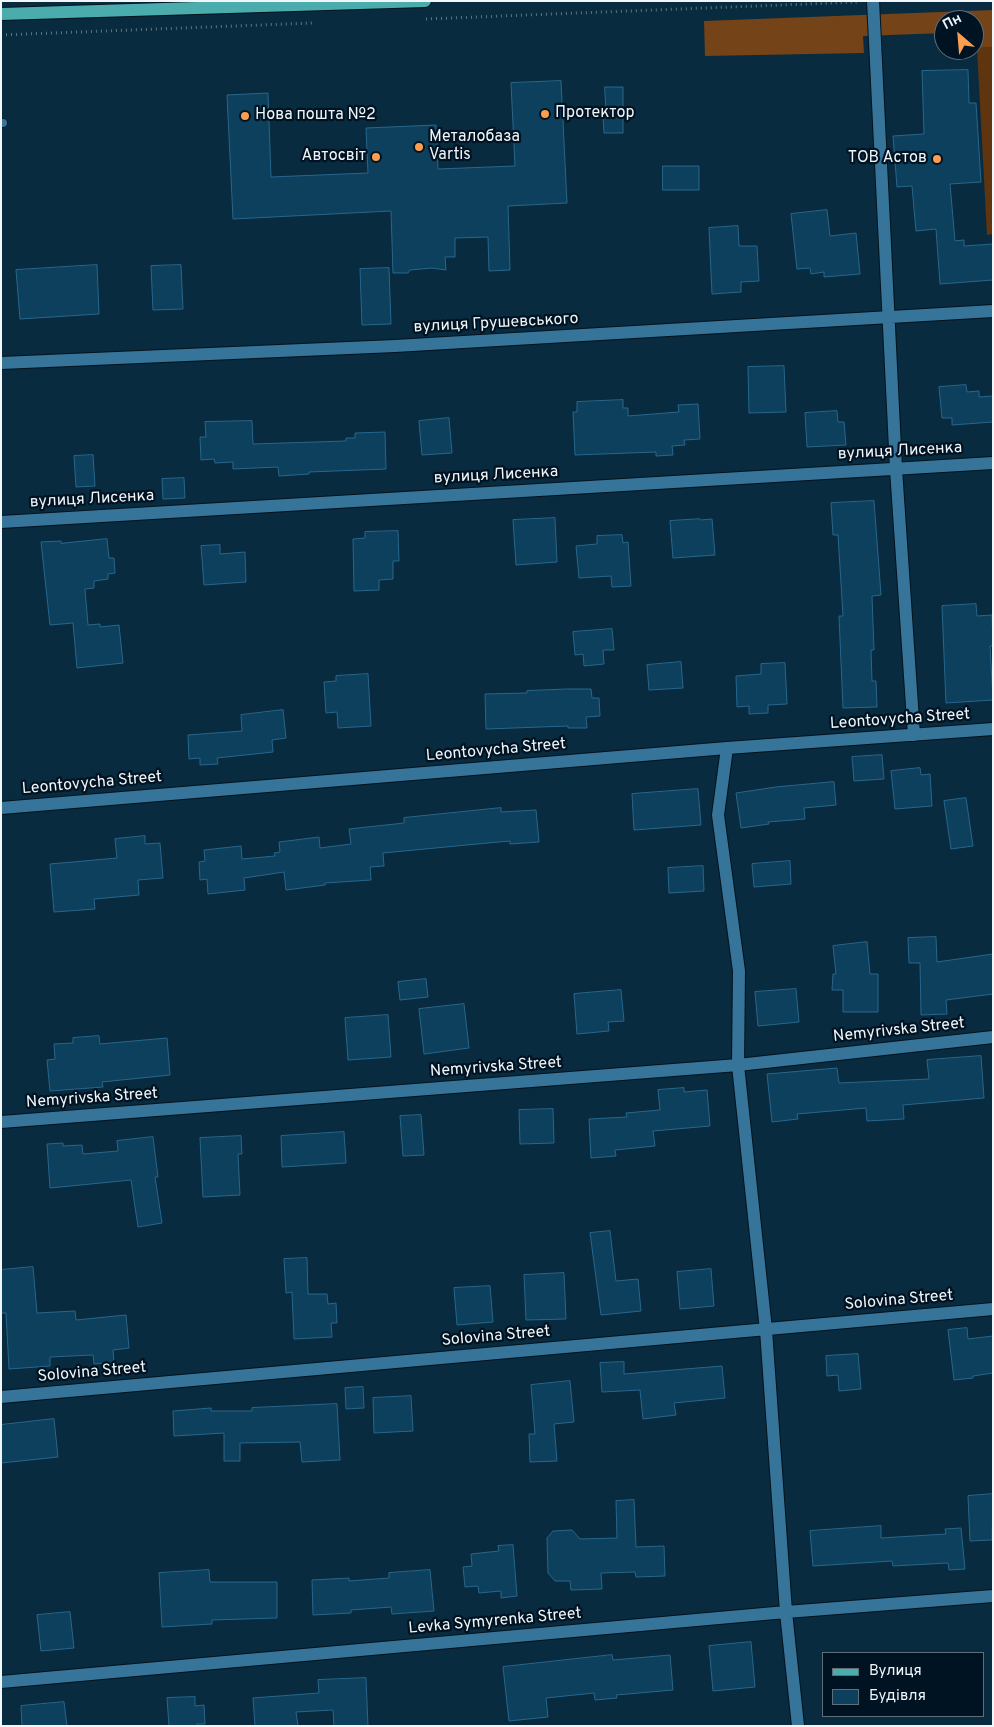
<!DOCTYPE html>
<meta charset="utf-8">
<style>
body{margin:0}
#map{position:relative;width:994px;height:1727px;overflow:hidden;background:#092b3f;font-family:Overpass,sans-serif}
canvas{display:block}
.frame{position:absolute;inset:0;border:2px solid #f0f6fa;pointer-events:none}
.legend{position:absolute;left:822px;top:1652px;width:162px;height:65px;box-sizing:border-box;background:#001322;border:1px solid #606e78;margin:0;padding:6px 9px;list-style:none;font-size:15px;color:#f0f6fa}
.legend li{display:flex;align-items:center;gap:10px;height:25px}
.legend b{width:25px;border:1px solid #606e78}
.north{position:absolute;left:934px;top:10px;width:50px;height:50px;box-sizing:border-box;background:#001322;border:1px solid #606e78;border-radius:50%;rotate:333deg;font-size:14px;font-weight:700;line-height:20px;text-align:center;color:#f0f6fa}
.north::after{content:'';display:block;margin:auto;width:18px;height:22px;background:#fb9e50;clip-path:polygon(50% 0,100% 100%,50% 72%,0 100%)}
</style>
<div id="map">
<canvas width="994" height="1727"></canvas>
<div class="frame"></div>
<ul class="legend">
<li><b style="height:6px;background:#4bacae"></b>Вулиця</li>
<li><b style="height:14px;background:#0d405c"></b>Будівля</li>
</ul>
<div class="north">Пн</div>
</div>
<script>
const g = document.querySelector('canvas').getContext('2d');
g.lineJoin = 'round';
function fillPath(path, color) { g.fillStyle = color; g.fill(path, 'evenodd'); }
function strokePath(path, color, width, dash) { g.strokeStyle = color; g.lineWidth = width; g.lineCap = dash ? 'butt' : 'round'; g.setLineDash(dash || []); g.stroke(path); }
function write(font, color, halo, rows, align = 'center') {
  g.font = font + ' Overpass,sans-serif'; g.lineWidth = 4.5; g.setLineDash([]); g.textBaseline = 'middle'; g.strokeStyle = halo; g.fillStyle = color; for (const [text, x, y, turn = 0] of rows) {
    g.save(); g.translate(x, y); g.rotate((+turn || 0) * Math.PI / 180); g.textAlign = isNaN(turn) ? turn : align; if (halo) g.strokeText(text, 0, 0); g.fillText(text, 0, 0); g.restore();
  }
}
const green = new Path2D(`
 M 993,47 L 993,234 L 987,235 L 977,48 Z`);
const forest = new Path2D(`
 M 993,10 L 993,47 L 977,48 L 976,32 L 974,32 L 974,20 L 944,20 L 944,33 L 863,36 L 864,53 L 705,56 L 704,21 Z`);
const building = new Path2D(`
 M 968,70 L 969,103 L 976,103 L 981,182 L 950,184 L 955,241 L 964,240 L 964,246 L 993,244 L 993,280 L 940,284 L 936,229 L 916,231 L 912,186 L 897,187 L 893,136 L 924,134 L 922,71 Z
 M 561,81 L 567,203 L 508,206 L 510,270 L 489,271 L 488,237 L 455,238 L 455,257 L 445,257 L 446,270 L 432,268 L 410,270 L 408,273 L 393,273 L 391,211 L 233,219 L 227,95 L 268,93 L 271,177 L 368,173 L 366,128 L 436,125 L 438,169 L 515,166 L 511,83 Z
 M 605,87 L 623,87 L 623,133 L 604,133 L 603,117 L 606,117 Z
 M 663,166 L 699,166 L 699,190 L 663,190 Z
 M 827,210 L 830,236 L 856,233 L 860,274 L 824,277 L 824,272 L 811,274 L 810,268 L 797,269 L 791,214 Z
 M 738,226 L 739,246 L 757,246 L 759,281 L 741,282 L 741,292 L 712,294 L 709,228 Z
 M 97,265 L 99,314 L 20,319 L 16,270 Z
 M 181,265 L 183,309 L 153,310 L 151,266 Z
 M 389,268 L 391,324 L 362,325 L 360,269 Z
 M 784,366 L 786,412 L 749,413 L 748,367 Z
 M 966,385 L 967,392 L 979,391 L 979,397 L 993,396 L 993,422 L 952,425 L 952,418 L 942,418 L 939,387 Z
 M 623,400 L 623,408 L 628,408 L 628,416 L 679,412 L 678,405 L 698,404 L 700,439 L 684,440 L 685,445 L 672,446 L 673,455 L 656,456 L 656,452 L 575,455 L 573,412 L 577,412 L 577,402 Z
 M 837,411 L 838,422 L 844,422 L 846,445 L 807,447 L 805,413 Z
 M 449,418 L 452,453 L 422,455 L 419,421 Z
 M 252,421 L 253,444 L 346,441 L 346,438 L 355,438 L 355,433 L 385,432 L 386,469 L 309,472 L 309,474 L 279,476 L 278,467 L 233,469 L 233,462 L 215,463 L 214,459 L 201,460 L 200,437 L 206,437 L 205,422 Z
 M 93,455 L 95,486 L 76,487 L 74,456 Z
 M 184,478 L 185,498 L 163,499 L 162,479 Z
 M 874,501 L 881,595 L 872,596 L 874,650 L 871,650 L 872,681 L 876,681 L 877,707 L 843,708 L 839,616 L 843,616 L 838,535 L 833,535 L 831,503 Z
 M 555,518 L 557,562 L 516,565 L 513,520 Z
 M 700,519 L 701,520 L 712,519 L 715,555 L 673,558 L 670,521 Z
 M 398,531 L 399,561 L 393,561 L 393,579 L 379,580 L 379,590 L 354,591 L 353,539 L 365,538 L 365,532 Z
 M 622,535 L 623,543 L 628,542 L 631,586 L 612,587 L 611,576 L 579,578 L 576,546 L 597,544 L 597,536 Z
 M 107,539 L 109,558 L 114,558 L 115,573 L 108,574 L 108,579 L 94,581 L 94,588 L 85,589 L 88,625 L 100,624 L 100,627 L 119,625 L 123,663 L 77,668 L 73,623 L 50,625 L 41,542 L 61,541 L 61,543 Z
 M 220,545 L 220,554 L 245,552 L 246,582 L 204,585 L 201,546 Z
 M 976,604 L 977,616 L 992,615 L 993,646 L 990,646 L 993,700 L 946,703 L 942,606 Z
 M 612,629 L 614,650 L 603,650 L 604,664 L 584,666 L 583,654 L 575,655 L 573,632 Z
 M 681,662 L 683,688 L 649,690 L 647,665 Z
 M 785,663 L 787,704 L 768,705 L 768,713 L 749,714 L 749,706 L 737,707 L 736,676 L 761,674 L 761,664 Z
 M 368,674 L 371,726 L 338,728 L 337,712 L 326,713 L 324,682 L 336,681 L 336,676 Z
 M 567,689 L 591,689 L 592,698 L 599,698 L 600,716 L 586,717 L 587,728 L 568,728 L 568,726 L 486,729 L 485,694 L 527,693 L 527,691 Z
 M 283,710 L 286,738 L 272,740 L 273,752 L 217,758 L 218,764 L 200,765 L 200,758 L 189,759 L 188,735 L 242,731 L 241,715 Z
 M 882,755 L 884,779 L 854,781 L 852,757 Z
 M 920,768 L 921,775 L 930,774 L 932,806 L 895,809 L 891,771 Z
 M 834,782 L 836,805 L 804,808 L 805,819 L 768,822 L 769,824 L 741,828 L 736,793 L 776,787 Z
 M 698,789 L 701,825 L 634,830 L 632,794 Z
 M 966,798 L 973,846 L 951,849 L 944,801 Z
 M 501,808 L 501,812 L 536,810 L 539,842 L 510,844 L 510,841 L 477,844 L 383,853 L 384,866 L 370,867 L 371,880 L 325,883 L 325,885 L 286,890 L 284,872 L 244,878 L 245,890 L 208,894 L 207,879 L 200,880 L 199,862 L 205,861 L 204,850 L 241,846 L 242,859 L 275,856 L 274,853 L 280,852 L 279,842 L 319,837 L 320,848 L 351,844 L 349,829 L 404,823 L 404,818 Z
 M 145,836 L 145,844 L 160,843 L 163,878 L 138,880 L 139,895 L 94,899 L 95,909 L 54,912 L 50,864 L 117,858 L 115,839 Z
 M 790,861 L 791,884 L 754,887 L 752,864 Z
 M 703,866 L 704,891 L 669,893 L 668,868 Z
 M 936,937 L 937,962 L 993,954 L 993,994 L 946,1000 L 947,1014 L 921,1015 L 920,963 L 909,963 L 908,938 Z
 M 867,942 L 870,974 L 878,974 L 878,1012 L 843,1012 L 843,990 L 832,990 L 833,974 L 836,974 L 833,946 Z
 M 426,979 L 428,997 L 400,1000 L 398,982 Z
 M 796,989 L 799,1022 L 758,1026 L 755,992 Z
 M 621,990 L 624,1021 L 608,1022 L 609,1031 L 577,1034 L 574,994 Z
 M 464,1004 L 469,1048 L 424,1054 L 419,1009 Z
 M 388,1015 L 391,1057 L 348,1060 L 345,1018 Z
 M 99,1036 L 100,1044 L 167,1038 L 170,1075 L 102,1082 L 103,1087 L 50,1091 L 47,1060 L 55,1059 L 54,1044 L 73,1043 L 73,1038 Z
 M 981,1056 L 984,1098 L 903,1105 L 904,1119 L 867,1121 L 866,1108 L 797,1114 L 798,1119 L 772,1122 L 767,1074 L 837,1068 L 839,1083 L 929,1079 L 927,1060 Z
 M 684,1088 L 684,1092 L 707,1090 L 710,1126 L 653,1131 L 655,1146 L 615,1150 L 616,1156 L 591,1158 L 589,1119 L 627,1117 L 626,1113 L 660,1110 L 658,1090 Z
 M 553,1109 L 554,1143 L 520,1144 L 519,1110 Z
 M 421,1115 L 424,1155 L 403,1156 L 400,1116 Z
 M 344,1132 L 346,1163 L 282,1167 L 281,1136 Z
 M 241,1136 L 242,1154 L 238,1154 L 240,1195 L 203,1197 L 200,1138 Z
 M 153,1137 L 158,1177 L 155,1177 L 162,1223 L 138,1227 L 131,1180 L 50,1188 L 47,1144 L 63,1143 L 63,1146 L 82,1145 L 83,1154 L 118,1151 L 117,1141 Z
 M 610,1231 L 616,1281 L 638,1279 L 641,1311 L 601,1315 L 590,1233 Z
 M 307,1258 L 308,1294 L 327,1294 L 328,1304 L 336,1303 L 337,1323 L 331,1323 L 332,1337 L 294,1339 L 292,1292 L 286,1293 L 284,1259 Z
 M 33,1267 L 37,1313 L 75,1311 L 76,1320 L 126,1315 L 129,1348 L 113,1350 L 114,1362 L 94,1364 L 93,1355 L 50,1357 L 50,1366 L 9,1369 L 6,1313 L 1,1313 L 1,1270 Z
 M 711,1269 L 714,1306 L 680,1309 L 677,1272 Z
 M 564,1273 L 566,1319 L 526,1320 L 524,1275 Z
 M 490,1286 L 493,1322 L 457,1325 L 454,1288 Z
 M 967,1328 L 968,1339 L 993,1336 L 993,1373 L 973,1376 L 973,1378 L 954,1380 L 948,1330 Z
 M 858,1354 L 861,1389 L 839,1391 L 838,1375 L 827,1376 L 826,1356 Z
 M 624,1362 L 624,1374 L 722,1366 L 725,1398 L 674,1403 L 676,1415 L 643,1419 L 640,1390 L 602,1392 L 600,1363 Z
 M 570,1381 L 574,1422 L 554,1424 L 557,1461 L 530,1462 L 529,1434 L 535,1434 L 531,1385 Z
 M 363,1387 L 364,1408 L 346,1409 L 345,1388 Z
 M 411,1396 L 413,1431 L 374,1433 L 373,1398 Z
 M 337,1404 L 340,1460 L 302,1462 L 300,1442 L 240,1443 L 240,1461 L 224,1461 L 224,1433 L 174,1436 L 173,1411 L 211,1408 L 211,1411 L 252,1411 L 252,1408 Z
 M 54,1419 L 58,1457 L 1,1463 L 1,1425 Z
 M 993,1494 L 992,1540 L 970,1541 L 968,1496 Z
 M 634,1500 L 636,1547 L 664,1546 L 665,1576 L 636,1577 L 635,1572 L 601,1573 L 602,1589 L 571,1590 L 570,1581 L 555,1581 L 548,1573 L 547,1538 L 553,1531 L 572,1530 L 580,1539 L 617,1538 L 616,1501 Z
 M 881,1526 L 881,1538 L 946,1534 L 945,1529 L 961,1528 L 965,1569 L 949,1570 L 948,1563 L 893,1566 L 892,1561 L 813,1566 L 810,1531 Z
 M 513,1545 L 517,1596 L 501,1598 L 501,1591 L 479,1593 L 478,1586 L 465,1587 L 463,1567 L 472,1566 L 471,1554 L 499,1551 L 498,1546 Z
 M 209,1570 L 210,1582 L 277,1582 L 277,1618 L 212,1620 L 212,1624 L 162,1627 L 159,1573 Z
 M 430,1570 L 434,1611 L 392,1614 L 391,1607 L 351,1610 L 351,1613 L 313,1615 L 312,1580 L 349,1578 L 349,1581 L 389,1578 L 389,1573 Z
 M 70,1612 L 74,1648 L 41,1651 L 37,1615 Z
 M 751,1642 L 755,1687 L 713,1691 L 709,1646 Z
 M 612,1655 L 613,1660 L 670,1655 L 673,1690 L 616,1695 L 617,1698 L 595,1700 L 594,1693 L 546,1698 L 548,1717 L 509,1721 L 503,1667 Z
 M 366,1678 L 368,1726 L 334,1726 L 333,1710 L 296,1712 L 298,1726 L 255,1726 L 253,1698 L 319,1693 L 318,1680 Z
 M 195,1697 L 195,1706 L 204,1705 L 205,1724 L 197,1724 L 197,1726 L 169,1726 L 167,1698 Z
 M 64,1702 L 67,1726 L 22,1726 L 21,1706 Z`);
const path = new Path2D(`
 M 426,19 L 857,2
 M 1,35 L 313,23`);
const service = new Path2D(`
 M 1,123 L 3,123`);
const minor = new Path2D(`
 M 873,1 L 896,469 L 914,735
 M 1,363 L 395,346 L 993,311
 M 1,522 L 993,463
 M 727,748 L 718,815 L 739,971 L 738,1065 L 766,1330 L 786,1612 L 798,1726
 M 1,808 L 727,748 L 993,729
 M 1,1122 L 738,1065 L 993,1037
 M 1,1397 L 993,1309
 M 1,1682 L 786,1612 L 993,1596`);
const primary = new Path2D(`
 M 1,14 L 425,1`);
const markers = [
 [545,114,5,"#fb9e50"],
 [245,116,5,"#fb9e50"],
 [419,147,5,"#fb9e50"],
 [376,157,5,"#fb9e50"],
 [937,159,5,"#fb9e50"]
];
const poiNames = [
 ["Протектор",555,114],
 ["Нова пошта №2",255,116],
 ["Металобаза",429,138],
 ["Vartis",429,156],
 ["Автосвіт",366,157,"right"],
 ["ТОВ Астов",927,159,"right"]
];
const streetNames = [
 ["вулиця Грушевського",496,324,-3],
 ["вулиця Лисенка",900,452,-3],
 ["вулиця Лисенка",496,476,-3],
 ["вулиця Лисенка",92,500,-3],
 ["Leontovycha Street",900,720,-4],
 ["Leontovycha Street",496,751,-5],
 ["Leontovycha Street",92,784,-5],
 ["Nemyrivska Street",899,1031,-6],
 ["Nemyrivska Street",496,1068,-4],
 ["Nemyrivska Street",92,1099,-4],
 ["Solovina Street",899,1301,-5],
 ["Solovina Street",496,1337,-5],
 ["Solovina Street",92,1373,-5],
 ["Levka Symyrenka Street",495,1622,-5]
];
fillPath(green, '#5f350f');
fillPath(forest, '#744317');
fillPath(building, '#0d405c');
strokePath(building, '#28668c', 1);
strokePath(service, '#02131e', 9);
strokePath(minor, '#02131e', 14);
strokePath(primary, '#02131e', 14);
strokePath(path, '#5d7583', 3, [1, 4]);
strokePath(service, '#37749a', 8);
strokePath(minor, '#37749a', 12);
strokePath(primary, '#4bacae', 12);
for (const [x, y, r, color] of markers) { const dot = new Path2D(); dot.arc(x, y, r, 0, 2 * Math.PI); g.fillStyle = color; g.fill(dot); strokePath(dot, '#001322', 2); }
write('16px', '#f0f6fa', '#001322', poiNames, 'left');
write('16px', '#f0f6fa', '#001322', streetNames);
</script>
